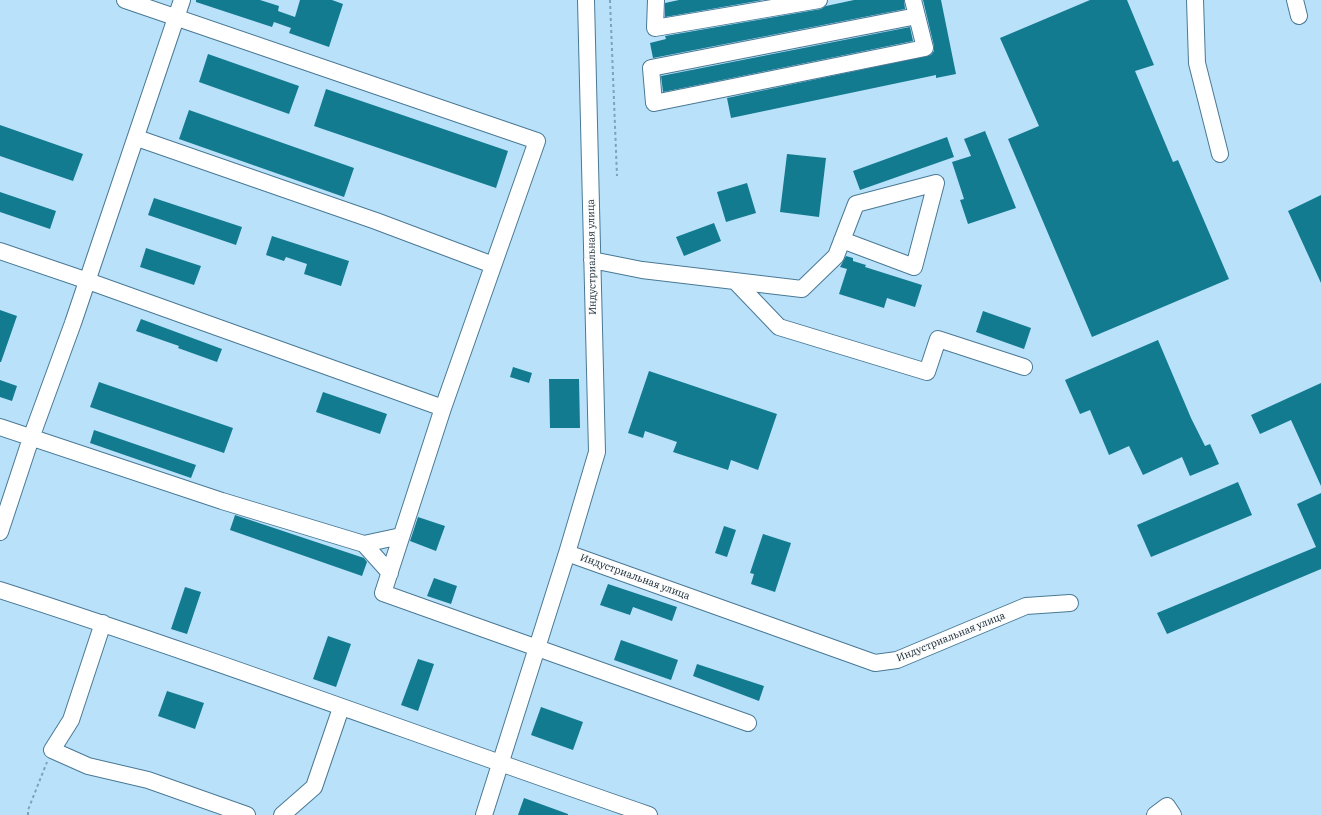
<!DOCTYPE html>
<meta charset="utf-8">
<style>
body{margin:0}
canvas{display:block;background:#b9e1fa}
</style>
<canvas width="1321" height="815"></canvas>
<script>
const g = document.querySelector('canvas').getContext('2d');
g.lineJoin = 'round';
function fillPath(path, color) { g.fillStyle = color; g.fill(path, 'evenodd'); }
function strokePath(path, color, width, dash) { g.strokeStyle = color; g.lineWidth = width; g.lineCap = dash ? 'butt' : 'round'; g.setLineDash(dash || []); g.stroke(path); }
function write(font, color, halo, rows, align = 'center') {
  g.font = font + ' "IBM Plex Serif",serif'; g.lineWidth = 3.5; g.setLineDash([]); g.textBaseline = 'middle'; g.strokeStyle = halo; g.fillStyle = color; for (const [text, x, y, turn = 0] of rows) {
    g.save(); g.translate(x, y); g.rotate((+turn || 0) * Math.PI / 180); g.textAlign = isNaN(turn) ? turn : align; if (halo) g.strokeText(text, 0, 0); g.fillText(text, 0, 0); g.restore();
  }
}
const building = new Path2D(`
 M 196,0 L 260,0 L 279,6 L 278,11 L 295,17 L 300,0 L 332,0 L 343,4 L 329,47 L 289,33 L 291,28 L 274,22 L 272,27 L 196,2 Z
 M 679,0 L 763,0 L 665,17 L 665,3 Z
 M 854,0 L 904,0 L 905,9 L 653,58 L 650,43 L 666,39 L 665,36 L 821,9 L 826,6 Z
 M 923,0 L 941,0 L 956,74 L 936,78 L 936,75 L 731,118 L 727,98 L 931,55 L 934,51 L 934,46 Z
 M 1090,0 L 1127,0 L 1154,65 L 1135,71 L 1173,162 L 1178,160 L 1229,279 L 1092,337 L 1008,139 L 1039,126 L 1000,38 Z
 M 910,27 L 913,41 L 663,92 L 661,76 Z
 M 208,54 L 299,86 L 289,114 L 199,82 Z
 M 326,89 L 508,151 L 496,188 L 314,126 Z
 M 189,110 L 354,168 L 344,197 L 179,139 Z
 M 0,125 L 83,154 L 73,181 L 0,156 Z
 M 985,131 L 1016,208 L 968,224 L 960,200 L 964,199 L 952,162 L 971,156 L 964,139 Z
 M 947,137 L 954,157 L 860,190 L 853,171 Z
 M 787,154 L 826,158 L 819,217 L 780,212 Z
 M 747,183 L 756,213 L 726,222 L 717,192 Z
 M 0,192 L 56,211 L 50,229 L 0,212 Z
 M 1321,195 L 1321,283 L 1288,211 Z
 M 154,198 L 242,227 L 236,245 L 148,215 Z
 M 714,223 L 721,241 L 684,256 L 676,237 Z
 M 272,236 L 349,261 L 341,286 L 304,274 L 307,264 L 286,257 L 284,261 L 266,255 Z
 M 146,248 L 201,266 L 194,285 L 140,267 Z
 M 846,256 L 853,258 L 853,261 L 866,265 L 865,267 L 922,285 L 915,307 L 887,298 L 884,308 L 839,294 L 847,269 L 840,267 Z
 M 0,310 L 17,316 L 1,362 L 0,362 Z
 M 983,311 L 1031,328 L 1024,349 L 976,332 Z
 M 141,319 L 222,349 L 217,362 L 178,348 L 179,346 L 136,331 Z
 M 1158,340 L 1191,418 L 1205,446 L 1210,444 L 1219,464 L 1190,476 L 1182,457 L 1143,475 L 1129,446 L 1109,455 L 1090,410 L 1080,414 L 1065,380 Z
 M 513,367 L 532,373 L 529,383 L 510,377 Z
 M 649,371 L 777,414 L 758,470 L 731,460 L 728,470 L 673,452 L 677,442 L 645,431 L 643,438 L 628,433 Z
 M 549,379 L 579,379 L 580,428 L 550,428 Z
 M 0,380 L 17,386 L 12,401 L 0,397 Z
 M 99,382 L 233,428 L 224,453 L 90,407 Z
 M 1321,383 L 1321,486 L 1291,420 L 1260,434 L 1251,415 Z
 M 323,392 L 387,414 L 380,434 L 316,412 Z
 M 94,430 L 196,465 L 191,478 L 90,443 Z
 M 1238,482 L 1252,515 L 1151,557 L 1137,525 Z
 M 1321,493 L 1321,569 L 1167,634 L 1157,613 L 1316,547 L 1297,504 Z
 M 235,515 L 364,558 L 367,562 L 362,576 L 230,530 Z
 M 418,517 L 445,526 L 436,551 L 410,541 Z
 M 724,526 L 736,530 L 727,557 L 715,553 Z
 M 763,534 L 791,543 L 775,592 L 751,584 L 754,574 L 750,573 Z
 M 434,578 L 457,586 L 451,604 L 427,596 Z
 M 608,584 L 677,607 L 672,621 L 633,607 L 630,615 L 600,605 Z
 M 185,587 L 201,592 L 187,634 L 171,629 Z
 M 328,636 L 351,644 L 336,687 L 313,679 Z
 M 621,640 L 678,660 L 671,680 L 614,660 Z
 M 418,659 L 434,664 L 418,711 L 401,705 Z
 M 697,664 L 764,686 L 759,701 L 693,676 Z
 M 167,691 L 204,703 L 195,729 L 158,716 Z
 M 541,707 L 583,722 L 573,750 L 531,735 Z
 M 524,798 L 568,814 L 568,815 L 518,815 Z`);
const path = new Path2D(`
 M 610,0 L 617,176
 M 28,815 L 28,810 L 47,762`);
const minor = new Path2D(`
 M 125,0 L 537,141 L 443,408 L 383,593 L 748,723
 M 586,0 L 597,452 L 567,553 L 875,663 L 897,660 L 1026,606 L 1070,603
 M 656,0 L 655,28 L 819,0
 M 913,0 L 925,48 L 654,103 L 651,68 L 917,16
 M 1195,0 L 1197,63 L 1220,154
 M 1295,0 L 1299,16
 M 137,138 L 376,221 L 493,265
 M 0,251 L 88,281 L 443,408
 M 592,260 L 642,270 L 802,289 L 836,256 L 856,204 L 936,183 L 914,267 L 842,240
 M 735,281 L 779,327 L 927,372 L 938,339 L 1024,367
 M 0,427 L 222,501 L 364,544 L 390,573
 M 0,532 L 31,438 L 73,323 L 182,0
 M 364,544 L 401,536
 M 0,590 C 218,660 433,741 649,815
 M 103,623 L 71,720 L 52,750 L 88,766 L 148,780 L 247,815
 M 282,815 L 314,787 L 341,708
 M 484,815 L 567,553
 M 1155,815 L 1167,806 L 1173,815`);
const streetNames = [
 ["Индустриальная улица",592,257,-91],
 ["Индустриальная улица",635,577,20],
 ["Индустриальная улица",951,637,-22]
];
fillPath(building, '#127b8f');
strokePath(minor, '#4a7995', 18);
strokePath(path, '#80a2b6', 2, [3, 3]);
strokePath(minor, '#fff', 16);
write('10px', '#0e222d', '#fcfcfc', streetNames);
</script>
